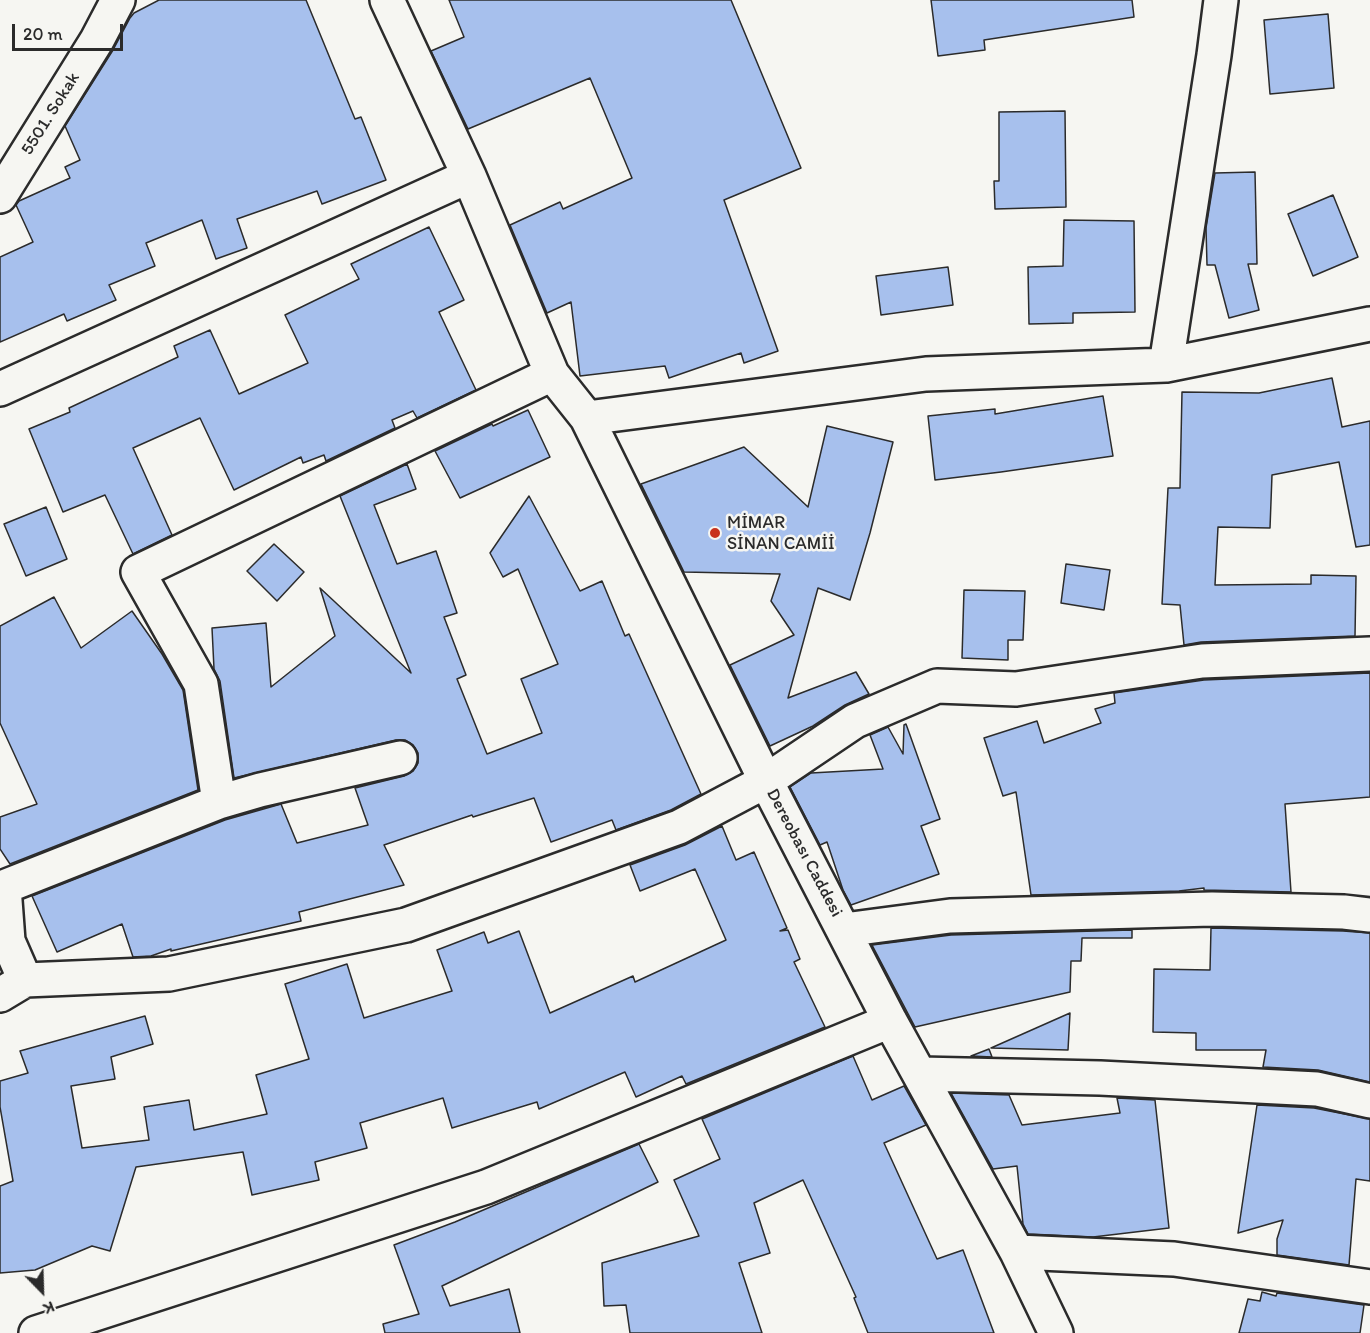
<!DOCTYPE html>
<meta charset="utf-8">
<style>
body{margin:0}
#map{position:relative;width:1370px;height:1333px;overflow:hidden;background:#f6f6f2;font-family:Itim,sans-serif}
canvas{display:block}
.north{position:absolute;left:12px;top:1261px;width:60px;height:60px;-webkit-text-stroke:4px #f6f6f2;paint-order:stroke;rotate:157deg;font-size:16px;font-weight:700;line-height:24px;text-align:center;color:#2b2b2b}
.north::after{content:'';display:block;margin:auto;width:21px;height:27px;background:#2b2b2b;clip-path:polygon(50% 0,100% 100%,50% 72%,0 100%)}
.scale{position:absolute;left:12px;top:24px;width:111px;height:27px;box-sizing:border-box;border:3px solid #2b2b2b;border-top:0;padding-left:8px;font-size:18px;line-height:21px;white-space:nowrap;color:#2b2b2b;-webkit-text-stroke:4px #f6f6f2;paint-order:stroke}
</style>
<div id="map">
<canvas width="1370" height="1333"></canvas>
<div class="north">K</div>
<div class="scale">20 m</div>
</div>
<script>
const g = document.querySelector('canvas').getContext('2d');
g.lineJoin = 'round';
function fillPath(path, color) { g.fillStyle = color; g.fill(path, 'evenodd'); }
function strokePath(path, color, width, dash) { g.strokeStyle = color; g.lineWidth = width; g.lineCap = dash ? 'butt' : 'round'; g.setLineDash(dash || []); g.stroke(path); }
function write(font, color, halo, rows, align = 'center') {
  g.font = font + ' Itim,sans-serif'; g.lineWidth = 5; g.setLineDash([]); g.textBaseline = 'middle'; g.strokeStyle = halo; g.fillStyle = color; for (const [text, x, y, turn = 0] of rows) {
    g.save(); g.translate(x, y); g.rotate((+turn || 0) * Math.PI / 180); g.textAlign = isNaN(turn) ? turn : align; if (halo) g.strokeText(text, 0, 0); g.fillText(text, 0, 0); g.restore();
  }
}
const building = new Path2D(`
 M 159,0 L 306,0 L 355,119 L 361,117 L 386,180 L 322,204 L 317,191 L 237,219 L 247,248 L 216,259 L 202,220 L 146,243 L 155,266 L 109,285 L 116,300 L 67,321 L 64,314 L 0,342 L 0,257 L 33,242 L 16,205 L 19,201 L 70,178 L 65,167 L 80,160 L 65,126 L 113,50 L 130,18 L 134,13 Z
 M 449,0 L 731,0 L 801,168 L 724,200 L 778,351 L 744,363 L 741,353 L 669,378 L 665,366 L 580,376 L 571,302 L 547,313 L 510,225 L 560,202 L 563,209 L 632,178 L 590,78 L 468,129 L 431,51 L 464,37 Z
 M 931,0 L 1132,0 L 1134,17 L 984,40 L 985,50 L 938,56 Z
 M 1328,14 L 1334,88 L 1270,94 L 1264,20 Z
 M 1065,111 L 1066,207 L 995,209 L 994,181 L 999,181 L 999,112 Z
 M 1255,172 L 1257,264 L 1248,264 L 1259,310 L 1229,318 L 1215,265 L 1207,265 L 1206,228 L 1215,173 Z
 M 1333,195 L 1358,257 L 1313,276 L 1288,214 Z
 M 1064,220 L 1134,221 L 1135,312 L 1073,313 L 1073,323 L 1029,324 L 1028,267 L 1063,266 Z
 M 429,227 L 464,300 L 439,312 L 476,390 L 417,418 L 413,411 L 392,420 L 395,428 L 326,461 L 324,455 L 303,463 L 301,457 L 234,490 L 200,418 L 133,448 L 172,535 L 133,554 L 105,495 L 63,512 L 29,429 L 70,412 L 69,408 L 178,357 L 174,346 L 210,330 L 239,394 L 308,363 L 285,315 L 359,279 L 351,264 Z
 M 948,267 L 953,305 L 881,315 L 876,276 Z
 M 1332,378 L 1342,427 L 1370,421 L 1370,545 L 1356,547 L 1339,462 L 1272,475 L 1270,528 L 1218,527 L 1215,585 L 1311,584 L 1311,575 L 1356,576 L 1355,636 L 1201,642 L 1184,645 L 1180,605 L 1162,604 L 1168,488 L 1180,488 L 1182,392 L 1259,393 Z
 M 1103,396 L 1113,456 L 1001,472 L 935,480 L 928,416 L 995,409 L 995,414 Z
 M 528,410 L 550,457 L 460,498 L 435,451 L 492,424 L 493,426 Z
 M 827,426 L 893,442 L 870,533 L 850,600 L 818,588 L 788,698 L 856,672 L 869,694 L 845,705 L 813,726 L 770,746 L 730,665 L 794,635 L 771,601 L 780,574 L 684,572 L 641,484 L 744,447 L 808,507 Z
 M 407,464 L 416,489 L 374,505 L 397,564 L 436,551 L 457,613 L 444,617 L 466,675 L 457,679 L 487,754 L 542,733 L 521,679 L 558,664 L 518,569 L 503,577 L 490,553 L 529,496 L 580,591 L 602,581 L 625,636 L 629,634 L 701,794 L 671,810 L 616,830 L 612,820 L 551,842 L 534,798 L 473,817 L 472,815 L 384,845 L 404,885 L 299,912 L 301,921 L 171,951 L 171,949 L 151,956 L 133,957 L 122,924 L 57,952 L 32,896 L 225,820 L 281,804 L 297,843 L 368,825 L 355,788 L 404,776 L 413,771 L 418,763 L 418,753 L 413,745 L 405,740 L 396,740 L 234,778 L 220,681 L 214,669 L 212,628 L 266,623 L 271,687 L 335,636 L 320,588 L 411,673 L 340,496 Z
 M 46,507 L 67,559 L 26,576 L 4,524 Z
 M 274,544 L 304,572 L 277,601 L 247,571 Z
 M 1066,564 L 1110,570 L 1104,610 L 1061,603 Z
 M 964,590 L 1025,591 L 1023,640 L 1008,640 L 1008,660 L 962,658 Z
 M 54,597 L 81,648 L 132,611 L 162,654 L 183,690 L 198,790 L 10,864 L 0,849 L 0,817 L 37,804 L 0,723 L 0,626 Z
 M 1370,673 L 1370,797 L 1285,804 L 1291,892 L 1204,890 L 1204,888 L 1179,891 L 1031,895 L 1016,792 L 1003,796 L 984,738 L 1037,721 L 1044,743 L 1101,723 L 1095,709 L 1115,703 L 1114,693 L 1204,680 Z
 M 906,724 L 940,819 L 921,826 L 939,874 L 851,905 L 843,890 L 827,842 L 820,845 L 790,787 L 811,773 L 883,769 L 870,735 L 888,727 L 903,754 L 904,725 Z
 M 722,826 L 736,860 L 754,852 L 787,928 L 780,931 L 788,930 L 800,959 L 794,962 L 825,1027 L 686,1084 L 682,1076 L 636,1097 L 625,1072 L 539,1109 L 537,1102 L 452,1128 L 443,1098 L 360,1123 L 367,1148 L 315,1162 L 319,1180 L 252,1195 L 243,1152 L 136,1167 L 110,1251 L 92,1246 L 35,1270 L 0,1273 L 0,1186 L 13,1181 L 0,1107 L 0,1081 L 28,1073 L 20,1051 L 145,1016 L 153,1044 L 111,1057 L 115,1079 L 71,1086 L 82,1148 L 149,1140 L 144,1107 L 189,1100 L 194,1130 L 267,1114 L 256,1075 L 309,1059 L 285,984 L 347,964 L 364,1018 L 452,991 L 437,950 L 484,932 L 488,943 L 519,931 L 550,1013 L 633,976 L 635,982 L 726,940 L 695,869 L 640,891 L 630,865 L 685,845 Z
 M 1211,928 L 1343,931 L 1370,933 L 1370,1082 L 1318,1070 L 1263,1067 L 1266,1050 L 1196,1050 L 1196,1033 L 1153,1032 L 1154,969 L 1210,970 Z
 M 1132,930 L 1132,938 L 1082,938 L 1081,961 L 1071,961 L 1070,992 L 915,1027 L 872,945 L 951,935 Z
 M 1070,1013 L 1068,1050 L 991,1048 Z
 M 989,1049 L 992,1057 L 971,1056 Z
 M 853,1056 L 872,1100 L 904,1086 L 926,1125 L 884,1143 L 937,1259 L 963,1250 L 994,1333 L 868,1333 L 854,1298 L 856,1297 L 803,1180 L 754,1203 L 770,1253 L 739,1263 L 762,1333 L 630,1333 L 626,1305 L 604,1306 L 602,1263 L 699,1236 L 674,1180 L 720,1159 L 702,1119 Z
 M 951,1093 L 1009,1095 L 1022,1125 L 1120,1113 L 1117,1098 L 1155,1100 L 1169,1228 L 1093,1237 L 1028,1234 L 1023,1224 L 1017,1166 L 993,1169 Z
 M 1257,1105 L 1314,1108 L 1370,1119 L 1370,1181 L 1356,1179 L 1349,1265 L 1277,1255 L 1277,1239 L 1283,1220 L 1238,1233 Z
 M 639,1144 L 658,1182 L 442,1286 L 450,1306 L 509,1289 L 520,1333 L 385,1333 L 383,1324 L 419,1314 L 394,1245 L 455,1222 Z
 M 1262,1292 L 1276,1296 L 1277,1293 L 1364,1305 L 1360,1333 L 1239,1333 L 1248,1299 L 1260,1301 Z`);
const minor = new Path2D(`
 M 387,0 L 469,176 L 552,374 L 587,418 L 766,781 L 890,1021 L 1017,1252 L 1056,1333
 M 0,196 L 97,40 L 118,0
 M 1166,365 L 1214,55 L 1221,0
 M 0,389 L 469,176
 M 587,418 L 926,374 L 1166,365 L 1370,324
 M 219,802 L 260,790 L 400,758
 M 844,930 L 950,916 L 1212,909 L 1344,912 L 1370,915
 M 0,941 L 8,941 L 25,980 L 169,974 L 406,925 L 679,827 L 766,781 L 855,721 L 937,686 L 1016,689 L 1202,661 L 1370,654
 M 8,941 L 4,887 L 219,802 L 201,684 L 138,572 L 552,374
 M 0,995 L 25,980
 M 920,1074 L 1100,1078 L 1317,1089 L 1370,1101
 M 1017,1252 L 1174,1259 L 1370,1287
 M 36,1333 L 486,1187 L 890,1021`);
const markers = [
 [715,533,6,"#c8321e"]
];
const streetNames = [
 ["5501. Sokak",51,114,-58],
 ["Dereobası Caddesi",804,853,62]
];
const poiNames = [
 ["MİMAR",727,523],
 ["SİNAN CAMİİ",727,544]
];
fillPath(building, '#a7c0ed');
strokePath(building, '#2b2b2b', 1.5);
strokePath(minor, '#2b2b2b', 38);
strokePath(minor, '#f6f6f2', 33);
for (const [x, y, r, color] of markers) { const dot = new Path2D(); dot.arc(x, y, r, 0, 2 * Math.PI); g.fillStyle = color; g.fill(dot); strokePath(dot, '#f6f6f2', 2); }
write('18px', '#2b2b2b', '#f6f6f2', streetNames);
write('18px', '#2b2b2b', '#f6f6f2', poiNames, 'left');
</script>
